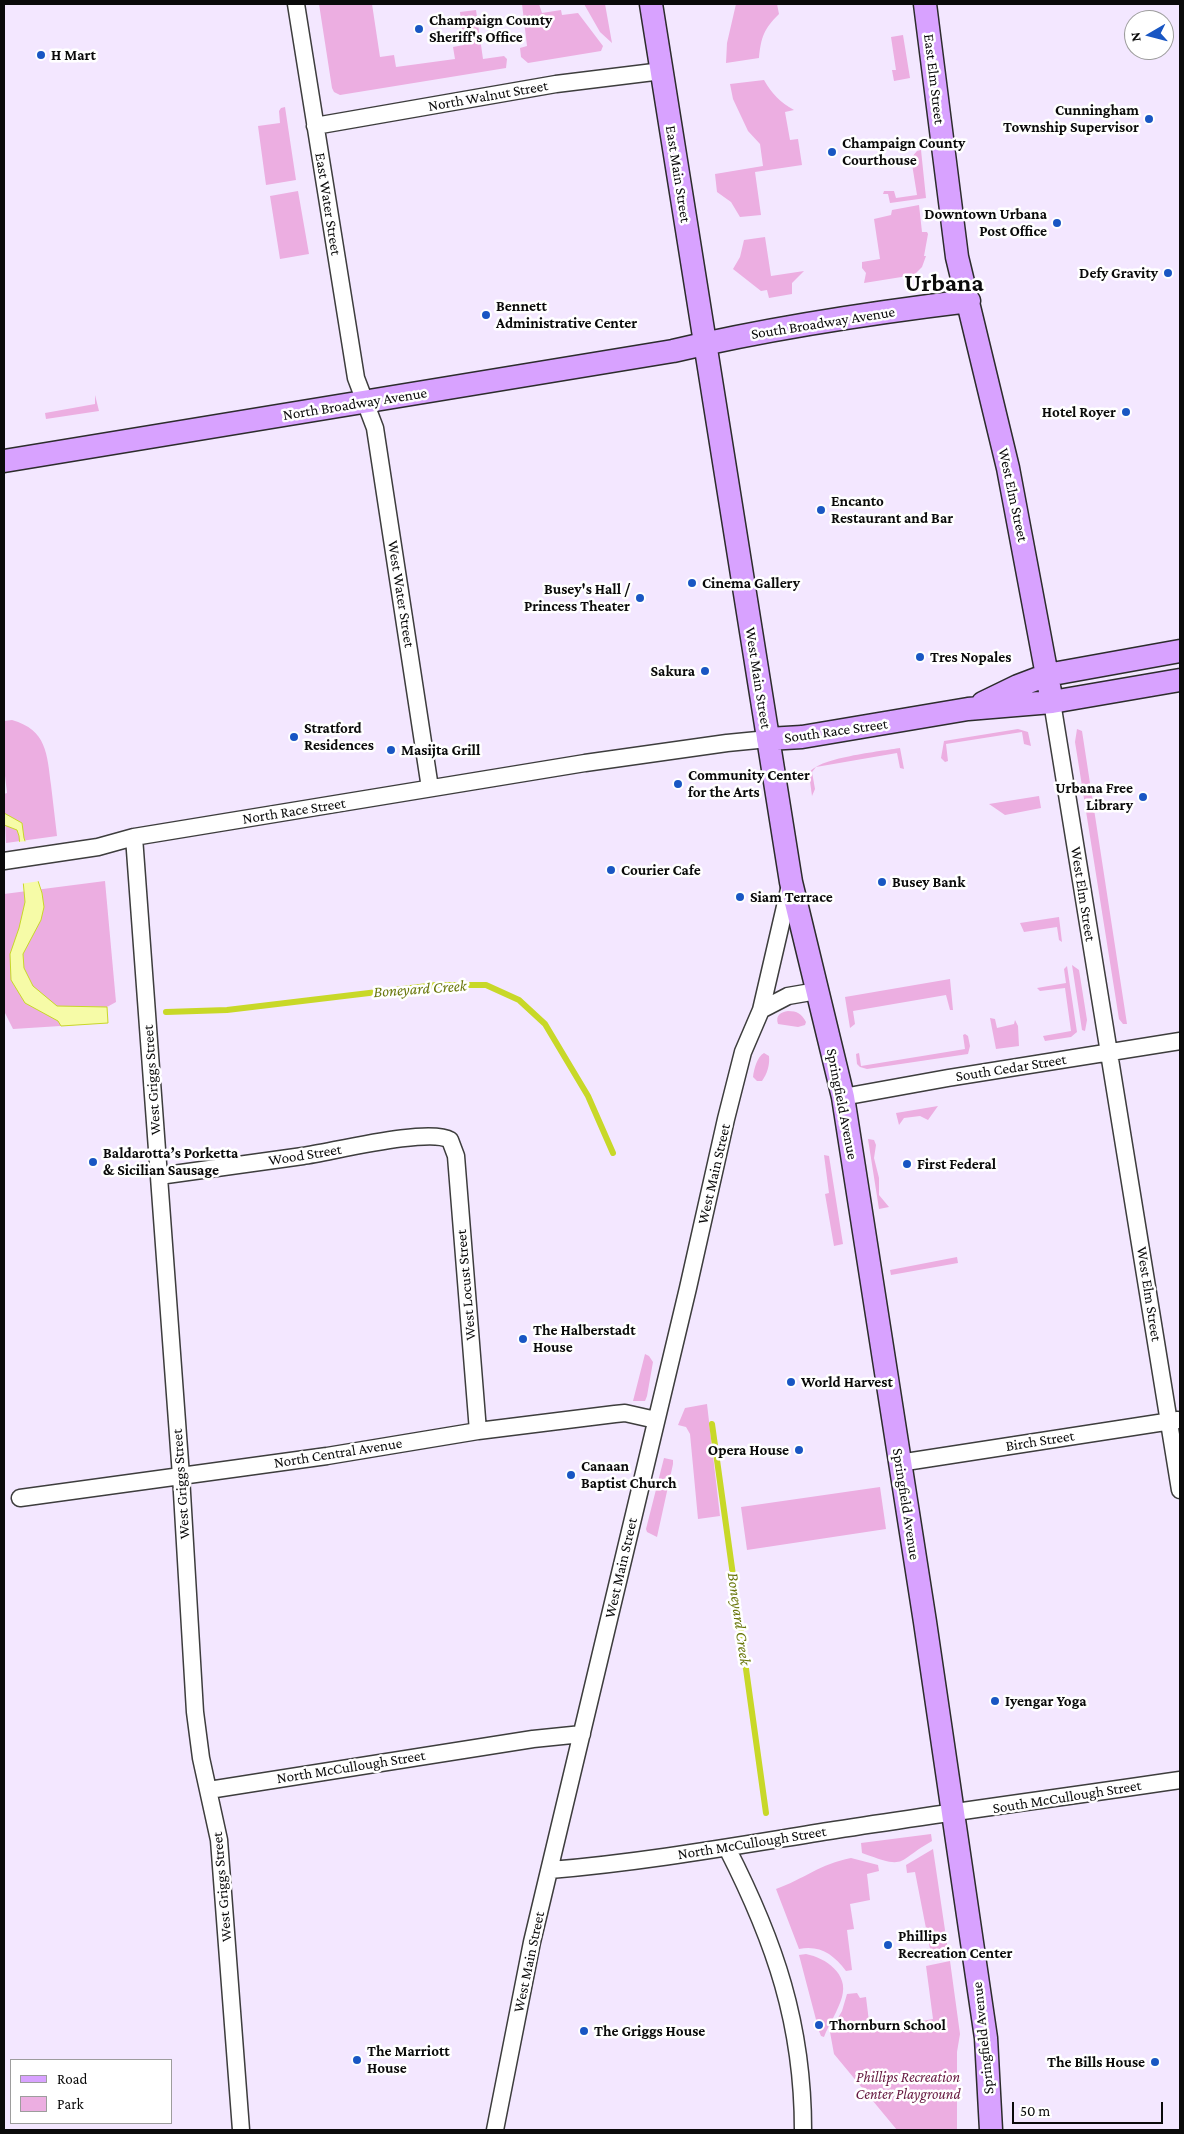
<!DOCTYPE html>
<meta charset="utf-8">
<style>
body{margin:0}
#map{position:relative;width:1184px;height:2134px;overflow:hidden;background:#f3e7ff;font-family:"Crimson Pro",serif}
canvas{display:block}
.frame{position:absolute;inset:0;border:5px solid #0a0a0a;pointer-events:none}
.legend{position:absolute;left:10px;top:2059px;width:162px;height:65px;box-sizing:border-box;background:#fff;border:1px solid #9d9d9d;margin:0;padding:6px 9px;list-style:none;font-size:15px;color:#0a0a0a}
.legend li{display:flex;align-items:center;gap:10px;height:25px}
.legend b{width:25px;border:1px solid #9d9d9d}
.north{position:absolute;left:1124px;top:10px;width:50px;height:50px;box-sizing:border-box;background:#fff;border:1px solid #9d9d9d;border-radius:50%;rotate:262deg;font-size:14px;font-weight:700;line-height:20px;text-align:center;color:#0a0a0a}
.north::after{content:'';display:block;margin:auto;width:18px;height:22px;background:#1856c3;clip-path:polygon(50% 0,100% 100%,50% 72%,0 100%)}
.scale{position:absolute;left:1012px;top:2102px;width:151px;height:22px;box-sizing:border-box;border:2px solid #0a0a0a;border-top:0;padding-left:6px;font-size:15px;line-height:18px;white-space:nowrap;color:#0a0a0a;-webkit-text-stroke:4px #fff;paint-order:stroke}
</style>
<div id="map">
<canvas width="1184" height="2134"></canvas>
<div class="frame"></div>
<ul class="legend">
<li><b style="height:6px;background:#d8a2ff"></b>Road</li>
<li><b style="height:14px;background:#ecaee1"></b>Park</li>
</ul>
<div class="north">N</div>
<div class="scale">50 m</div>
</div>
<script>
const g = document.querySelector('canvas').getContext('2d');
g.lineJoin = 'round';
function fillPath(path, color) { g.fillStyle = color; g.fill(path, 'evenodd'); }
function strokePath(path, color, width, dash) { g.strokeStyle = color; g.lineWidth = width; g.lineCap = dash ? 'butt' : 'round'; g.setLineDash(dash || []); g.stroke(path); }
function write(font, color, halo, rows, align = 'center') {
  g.font = font + ' "Crimson Pro",serif'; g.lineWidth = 5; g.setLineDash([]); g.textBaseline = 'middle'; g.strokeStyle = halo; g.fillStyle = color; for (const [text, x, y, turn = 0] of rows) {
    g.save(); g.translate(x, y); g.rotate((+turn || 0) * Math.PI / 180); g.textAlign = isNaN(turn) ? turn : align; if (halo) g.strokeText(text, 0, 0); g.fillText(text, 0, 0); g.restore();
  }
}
const green = new Path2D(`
 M 319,4 L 372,4 L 380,57 L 394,55 L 396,67 L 455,59 L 453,47 L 464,45 L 460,12 L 476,10 L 483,59 L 504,56 L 507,59 L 506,68 L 340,95 L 334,92 L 332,88 Z
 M 522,4 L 539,4 L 542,13 L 561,10 L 562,15 L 578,13 L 603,46 L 601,51 L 528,63 L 521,57 L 520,48 L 527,46 Z
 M 584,4 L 605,4 L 612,43 L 600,32 Z
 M 736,4 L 777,4 L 779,14 C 764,29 761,37 759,58 L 726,63 L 727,43 Z
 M 903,35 L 910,78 L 894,81 L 892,70 L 896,70 L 891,37 Z
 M 764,80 C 772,94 780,102 794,110 L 785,112 L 790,140 L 798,139 L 802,165 L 755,172 L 761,215 L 740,217 L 731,202 L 717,192 L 715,174 L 763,166 L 760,144 L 748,131 L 733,99 L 730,84 Z
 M 285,107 L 296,180 L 266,185 L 258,126 L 280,123 L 279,111 L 281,108 Z
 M 921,150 L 926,198 L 890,203 L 888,194 L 883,194 L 884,191 L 894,191 L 896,198 L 917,195 L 911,158 L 917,151 Z
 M 298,191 L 309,254 L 280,259 L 270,196 Z
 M 919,205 L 922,232 L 927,232 L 928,234 L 924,256 L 926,256 L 922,267 L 914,275 L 864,283 L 866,273 L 862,268 L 862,262 L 880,259 L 874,219 L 891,215 L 892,210 Z
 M 765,237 L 771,276 L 804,271 L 792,283 L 792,294 L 769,298 L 767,290 L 761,291 L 733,269 L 740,257 L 744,240 Z
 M 95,395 L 99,411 L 46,419 L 45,413 L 95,404 Z
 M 12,720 C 47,730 47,754 51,785 C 53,802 55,819 57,836 L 6,843 L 4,794 L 7,793 L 4,767 L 4,721 Z
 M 1018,729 L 1028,732 L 1031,746 L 1024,744 L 1022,732 L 946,744 L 948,761 L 945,762 L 941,758 L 944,741 Z
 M 1077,729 L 1082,731 L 1127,1024 L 1123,1024 L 1119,1019 L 1075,742 Z
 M 900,748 L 904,769 L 900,768 L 897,753 L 816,767 L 812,772 L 815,789 L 812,796 L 809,774 C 814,758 883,751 900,748 Z
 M 1039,796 L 1041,808 L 1005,815 L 989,804 Z
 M 105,881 L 116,1002 L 107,1007 L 108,1023 L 13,1029 L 4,1011 L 4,894 Z
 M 1059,917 L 1062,942 L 1059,940 L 1057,927 L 1024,932 L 1020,923 Z
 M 1072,965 L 1079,970 L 1087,1020 L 1085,1031 L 1082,1030 Z
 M 1067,966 L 1077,1032 L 1071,1037 L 1045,1041 L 1043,1036 L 1071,1031 L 1065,988 L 1040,991 L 1037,988 L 1066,983 L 1064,969 Z
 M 950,979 L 953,1010 L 950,1010 L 946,995 L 853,1011 L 855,1024 L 850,1028 L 845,997 Z
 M 788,1011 C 797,1011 802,1014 806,1022 L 805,1025 L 798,1027 L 778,1024 C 775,1015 781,1012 788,1011 Z
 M 990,1018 L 995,1019 L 997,1028 L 1014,1024 L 1015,1020 L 1018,1026 L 1019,1046 L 996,1049 Z
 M 965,1034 L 968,1036 L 970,1046 L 968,1054 L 867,1069 L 860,1067 L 857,1064 L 856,1054 L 859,1053 L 861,1066 L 965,1049 L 963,1035 Z
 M 764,1053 L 769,1056 C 770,1065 767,1074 762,1081 L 757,1081 L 753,1077 C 754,1069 757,1057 764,1053 Z
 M 938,1106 L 928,1120 L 920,1116 L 904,1118 L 899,1125 L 896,1113 Z
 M 868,1139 L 874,1140 L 876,1145 L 874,1158 L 879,1178 L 879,1195 L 889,1207 L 879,1209 Z
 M 824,1155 L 829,1156 L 843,1244 L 834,1246 L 825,1194 L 829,1193 Z
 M 957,1257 L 958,1263 L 891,1275 L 890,1270 Z
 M 645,1354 L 649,1356 L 653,1362 L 647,1396 L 645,1401 L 633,1401 Z
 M 707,1404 L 720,1516 L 698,1519 L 690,1434 L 686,1427 L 678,1425 L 685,1408 Z
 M 664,1458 L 673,1460 L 673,1464 L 657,1537 L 647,1532 L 646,1529 Z
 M 880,1487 L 886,1529 L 747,1550 L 741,1507 Z
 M 931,1834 L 932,1841 C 895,1862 908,1870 862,1853 L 861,1843 Z
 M 933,1849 L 949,1957 L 932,1959 L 915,1872 L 907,1873 L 906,1865 Z
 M 851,1858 L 878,1865 L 879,1871 L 867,1874 L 870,1900 L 850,1904 L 854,1929 L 847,1930 L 852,1970 L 846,1971 C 833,1954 820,1945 799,1949 L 776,1889 C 804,1879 820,1864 851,1858 Z
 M 806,1954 C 826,1958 849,1974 842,1997 C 838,2011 829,2024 824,2037 L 821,2036 L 819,2031 L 799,1955 Z
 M 950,1961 L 960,2034 L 957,2052 L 957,2130 L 897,2130 L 834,2054 L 830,2032 L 842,2011 L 847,1994 L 857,1993 L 860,1998 L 866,1997 L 870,2030 L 933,2019 L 926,1966 Z`);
const water = new Path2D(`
 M 4,813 L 22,823 L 24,838 L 42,893 L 44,907 L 41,920 L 23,954 L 24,968 L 33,986 L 57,1006 L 107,1007 L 108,1023 L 61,1026 L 58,1021 L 25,1003 L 11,980 L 10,954 L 19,928 L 25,902 L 19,836 L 17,830 L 4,825 Z`);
const pier = new Path2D(`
 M 28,841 L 40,881 L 20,884 L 17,842 Z`);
const stream = new Path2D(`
 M 166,1012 L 227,1010 L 436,985 L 486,985 L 519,1000 L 545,1024 L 588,1096 L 613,1153
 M 712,1424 L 766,1813`);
const street = new Path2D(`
 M 296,4 L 356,378 L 375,428 L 430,788
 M 315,126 L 556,84 L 662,71
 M 1052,702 L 1180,1490
 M 134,837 L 181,1476 L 195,1712 L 201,1758 L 219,1840 L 241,2130
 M 4,861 L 98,847 L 134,837 L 585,763 L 727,743 L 768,739
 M 761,1010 L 788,996 L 817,991
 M 843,1097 L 948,1078 L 1180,1041
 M 159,1176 C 207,1169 255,1163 303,1156 C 332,1152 429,1127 450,1140 L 456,1156 L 478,1431
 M 899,1463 L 1178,1420
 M 20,1498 L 327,1456 L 478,1431 L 615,1414 L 625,1413 L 656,1420
 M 209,1790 L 533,1739 L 582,1734
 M 727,1848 C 775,1942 803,2024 803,2130
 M 550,1870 C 646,1862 740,1845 835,1830 C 950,1812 1065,1797 1180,1780
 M 495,2130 L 532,1942 L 688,1288 L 726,1119 L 743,1052 L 761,1010 L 790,885`);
const secondary = new Path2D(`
 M 651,4 L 791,882 L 843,1097 L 925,1622 L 986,2038 L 991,2130
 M 925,4 L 957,257 L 1008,468 L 1052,702
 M 4,461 L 673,351 C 770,328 870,313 969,301
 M 983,703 L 1018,686 L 1047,675 L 1180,651
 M 768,739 L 802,737 L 968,709 L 1052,702 L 1180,680`);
const markers = [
 [419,29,5,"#1856c3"],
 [41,55,5,"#1856c3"],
 [1149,119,5,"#1856c3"],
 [832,152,5,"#1856c3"],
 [1057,223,5,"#1856c3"],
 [1168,273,5,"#1856c3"],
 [486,315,5,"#1856c3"],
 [1126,412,5,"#1856c3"],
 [821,510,5,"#1856c3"],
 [692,583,5,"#1856c3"],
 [640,598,5,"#1856c3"],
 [920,657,5,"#1856c3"],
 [705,671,5,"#1856c3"],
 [294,737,5,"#1856c3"],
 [391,750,5,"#1856c3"],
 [678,784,5,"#1856c3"],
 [1143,797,5,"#1856c3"],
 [611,870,5,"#1856c3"],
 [882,882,5,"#1856c3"],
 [740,897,5,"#1856c3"],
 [93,1162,5,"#1856c3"],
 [907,1164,5,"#1856c3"],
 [523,1339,5,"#1856c3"],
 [791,1382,5,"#1856c3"],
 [799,1450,5,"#1856c3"],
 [571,1475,5,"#1856c3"],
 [995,1701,5,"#1856c3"],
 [888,1945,5,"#1856c3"],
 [819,2025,5,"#1856c3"],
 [584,2031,5,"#1856c3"],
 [357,2060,5,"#1856c3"],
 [1155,2062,5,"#1856c3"]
];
const poiNames = [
 ["Champaign County",429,20],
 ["Sheriff's Office",429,37],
 ["H Mart",51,55],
 ["Cunningham",1139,110,"right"],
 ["Township Supervisor",1139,127,"right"],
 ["Champaign County",842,143],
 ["Courthouse",842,160],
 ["Downtown Urbana",1047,214,"right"],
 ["Post Office",1047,231,"right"],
 ["Defy Gravity",1158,273,"right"],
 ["Bennett",496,306],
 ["Administrative Center",496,323],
 ["Hotel Royer",1116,412,"right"],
 ["Encanto",831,501],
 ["Restaurant and Bar",831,518],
 ["Cinema Gallery",702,583],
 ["Busey's Hall /",630,589,"right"],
 ["Princess Theater",630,606,"right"],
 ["Tres Nopales",930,657],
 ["Sakura",695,671,"right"],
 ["Stratford",304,728],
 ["Residences",304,745],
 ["Masijta Grill",401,750],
 ["Community Center",688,775],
 ["for the Arts",688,792],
 ["Urbana Free",1133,788,"right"],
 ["Library",1133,805,"right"],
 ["Courier Cafe",621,870],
 ["Busey Bank",892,882],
 ["Siam Terrace",750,897],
 ["Baldarotta’s Porketta",103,1153],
 ["& Sicilian Sausage",103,1170],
 ["First Federal",917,1164],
 ["The Halberstadt",533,1330],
 ["House",533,1347],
 ["World Harvest",801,1382],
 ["Opera House",789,1450,"right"],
 ["Canaan",581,1466],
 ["Baptist Church",581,1483],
 ["Iyengar Yoga",1005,1701],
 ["Phillips",898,1936],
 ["Recreation Center",898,1953],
 ["Thornburn School",829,2025],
 ["The Griggs House",594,2031],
 ["The Marriott",367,2051],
 ["House",367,2068],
 ["The Bills House",1145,2062,"right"]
];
const streetNames = [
 ["East Elm Street",934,79,83],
 ["North Walnut Street",488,96,-10],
 ["East Main Street",678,174,81],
 ["East Water Street",328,204,81],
 ["South Broadway Avenue",823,323,-9],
 ["North Broadway Avenue",355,404,-9],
 ["West Elm Street",1013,495,78],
 ["West Water Street",401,594,81],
 ["West Main Street",758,678,81],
 ["South Race Street",836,731,-8],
 ["North Race Street",294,811,-9],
 ["West Elm Street",1083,894,81],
 ["South Cedar Street",1011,1068,-9],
 ["West Griggs Street",152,1080,-94],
 ["Springfield Avenue",842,1104,79],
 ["Wood Street",305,1155,-9],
 ["West Main Street",714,1174,-77],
 ["West Locust Street",466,1285,-95],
 ["West Elm Street",1149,1294,81],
 ["Birch Street",1040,1441,-9],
 ["North Central Avenue",338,1453,-9],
 ["West Griggs Street",181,1484,-94],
 ["Springfield Avenue",906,1504,81],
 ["West Main Street",621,1568,-77],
 ["North McCullough Street",351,1767,-9],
 ["South McCullough Street",1067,1797,-9],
 ["North McCullough Street",752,1843,-9],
 ["West Griggs Street",222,1887,-95],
 ["West Main Street",529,1962,-78],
 ["Springfield Avenue",983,2038,-96]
];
const parkNames = [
 ["Phillips Recreation",908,2077],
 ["Center Playground",908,2094]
];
const waterNames = [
 ["Boneyard Creek",420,989,-4],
 ["Boneyard Creek",739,1619,82]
];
const townNames = [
 ["Urbana",944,283]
];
fillPath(green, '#ecaee1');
fillPath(water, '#f6fba7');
strokePath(water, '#c8d828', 1);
fillPath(pier, '#f3e7ff');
strokePath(stream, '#c8d828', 6);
strokePath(street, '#3d3d3d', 19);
strokePath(secondary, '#2c2c2c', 25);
strokePath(street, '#fff', 16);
strokePath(secondary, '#d8a2ff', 22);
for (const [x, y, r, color] of markers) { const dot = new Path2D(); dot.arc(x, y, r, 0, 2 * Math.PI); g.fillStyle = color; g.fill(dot); strokePath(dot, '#fff', 2); }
write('bold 15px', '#0a0a0a', '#fff', poiNames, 'left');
write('15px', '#0a0a0a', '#fff', streetNames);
write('italic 15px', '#65173f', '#fff', parkNames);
write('italic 16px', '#6a770d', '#fff', waterNames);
write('bold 25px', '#0a0a0a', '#fff', townNames);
</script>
